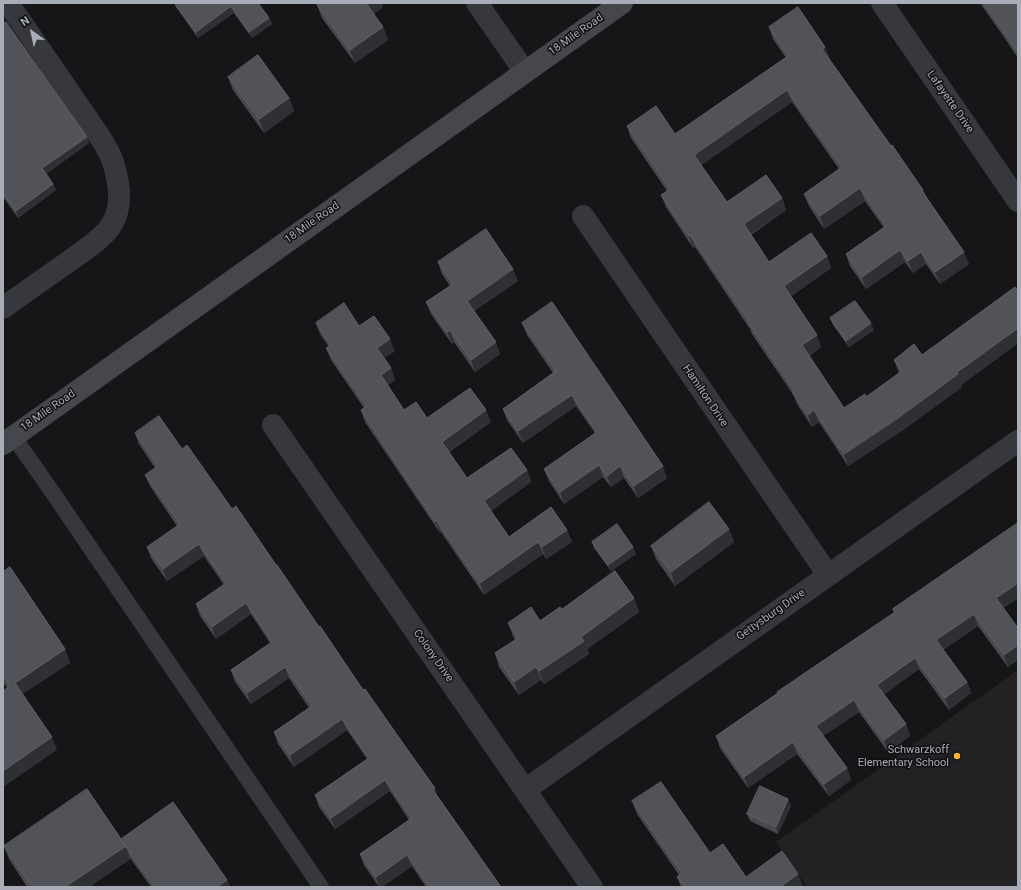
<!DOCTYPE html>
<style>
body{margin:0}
#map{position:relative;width:1021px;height:890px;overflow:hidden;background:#161618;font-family:Roboto,sans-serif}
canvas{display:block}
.frame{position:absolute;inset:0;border:4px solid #a8adb8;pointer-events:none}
.north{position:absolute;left:12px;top:12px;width:40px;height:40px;-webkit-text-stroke:3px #111113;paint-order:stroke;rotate:327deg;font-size:11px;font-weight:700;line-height:16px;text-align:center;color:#a8adb8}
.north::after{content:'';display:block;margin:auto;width:14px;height:18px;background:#a8adb8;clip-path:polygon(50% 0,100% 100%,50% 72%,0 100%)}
</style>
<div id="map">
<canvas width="1021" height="890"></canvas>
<div class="frame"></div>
<div class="north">N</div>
</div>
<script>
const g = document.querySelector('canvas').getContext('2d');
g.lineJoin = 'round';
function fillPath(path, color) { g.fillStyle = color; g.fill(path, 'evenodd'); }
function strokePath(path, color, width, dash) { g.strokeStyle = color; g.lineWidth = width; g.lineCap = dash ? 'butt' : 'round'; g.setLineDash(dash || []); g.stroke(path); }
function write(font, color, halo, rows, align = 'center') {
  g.font = font + ' Roboto,sans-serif'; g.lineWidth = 3; g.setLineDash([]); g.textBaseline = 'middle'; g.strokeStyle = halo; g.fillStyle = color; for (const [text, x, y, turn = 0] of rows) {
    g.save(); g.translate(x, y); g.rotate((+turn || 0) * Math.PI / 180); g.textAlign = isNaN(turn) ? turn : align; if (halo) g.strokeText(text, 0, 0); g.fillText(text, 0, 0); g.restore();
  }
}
const built = new Path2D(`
 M 1018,670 L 1018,887 L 807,887 L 776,842 Z`);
const lane = new Path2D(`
 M 13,436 L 53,493 L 321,887`);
const street = new Path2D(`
 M 477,3 L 525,72
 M 882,3 L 1018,201
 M 583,216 L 828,575
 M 3,308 C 25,292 48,276 71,260 C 83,251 105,237 112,224 C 123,206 119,181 113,162 C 110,153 105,145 100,137 L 8,3
 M 273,425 L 592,887
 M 525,790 L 1018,441`);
const secondary = new Path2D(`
 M 3,444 L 622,3`);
const wall = new Path2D(`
 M 174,3 L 258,3 L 269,18 L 272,24 L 252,38 L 234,13 L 198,38 L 176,7 Z
 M 980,3 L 1018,3 L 1018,58 L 1004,37 Z
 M 317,5 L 383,7 L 374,14 L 383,27 L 388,40 L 355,63 L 322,18 Z
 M 3,24 L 87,137 L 89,143 L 46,174 L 53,184 L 56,190 L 18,218 L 3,197 Z
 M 769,27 L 825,47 L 830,59 L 829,59 L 891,146 L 923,190 L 927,198 L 969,264 L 940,284 L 926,264 L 913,273 L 905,262 L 866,289 L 850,266 L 846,254 L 884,228 L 865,201 L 824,229 L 809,206 L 804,194 L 839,169 L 792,102 L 701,165 L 727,202 L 782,198 L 786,210 L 751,235 L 769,262 L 827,256 L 831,268 L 791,296 L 821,347 L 809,356 L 844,408 L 866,397 L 899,373 L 894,360 L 922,355 L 1018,292 L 1018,343 L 961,385 L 962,387 L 903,430 L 848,466 L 819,422 L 812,427 L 797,404 L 794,396 L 752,334 L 750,329 L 695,247 L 693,248 L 666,207 L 661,195 L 667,191 L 631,138 L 627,126 L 675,134 L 786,58 L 773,39 Z
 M 228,77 L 289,98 L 294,111 L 264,133 L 233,90 Z
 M 438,262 L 518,281 L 474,311 L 500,354 L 475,372 L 454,342 L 452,344 L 431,314 L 426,302 L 450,286 L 442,274 Z
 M 830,318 L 874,330 L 849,347 L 833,325 Z
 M 316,323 L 359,326 L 395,351 L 384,358 L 391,368 L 395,380 L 388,385 L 404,410 L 427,418 L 491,422 L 449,452 L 467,478 L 527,470 L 531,482 L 491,511 L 509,537 L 567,530 L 572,542 L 546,559 L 543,554 L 484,595 L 441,532 L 440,533 L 365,422 L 361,410 L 364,408 L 331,360 L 326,348 L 329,347 L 320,334 Z
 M 522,323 L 667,478 L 638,498 L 624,478 L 611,487 L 603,477 L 564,504 L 549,481 L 544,469 L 595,433 L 576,406 L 523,443 L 507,420 L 503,409 L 553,373 L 527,335 Z
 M 135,433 L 182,449 L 232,509 L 276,565 L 501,887 L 426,887 L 412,866 L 382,887 L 379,887 L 364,865 L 360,854 L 409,820 L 390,791 L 335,829 L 319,807 L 315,795 L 367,759 L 347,730 L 294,767 L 278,744 L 274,732 L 309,708 L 289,678 L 251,704 L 235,682 L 231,670 L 270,643 L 251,614 L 216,639 L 200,616 L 196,604 L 224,585 L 204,556 L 167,581 L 151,558 L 147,547 L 177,526 L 150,486 L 145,475 L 155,468 L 139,444 Z
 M 1018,523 L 1018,598 L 1003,608 L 1018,628 L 1018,660 L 1008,667 L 978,626 L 943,650 L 967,682 L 971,693 L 949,710 L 919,669 L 884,694 L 906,724 L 910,736 L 888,752 L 859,712 L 823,736 L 847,768 L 851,780 L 829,796 L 797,754 L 748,788 L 720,748 L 716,736 L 894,613 L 893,609 Z
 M 729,529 L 734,542 L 675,586 L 656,559 L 651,546 Z
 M 592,542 L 636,554 L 611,571 L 594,548 Z
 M 3,572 L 65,649 L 70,663 L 22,694 L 57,750 L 7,688 L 3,682 Z
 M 634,598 L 639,612 L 587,649 L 589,654 L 544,684 L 541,680 L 519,695 L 499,667 L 495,653 L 515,640 L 513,636 L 508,623 L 540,621 L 562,609 Z
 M 788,799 L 791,806 L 778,834 L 750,821 L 747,814 Z
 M 632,801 L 746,877 L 803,886 L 802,887 L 681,887 L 677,877 L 679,875 L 637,814 Z
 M 121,839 L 227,880 L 230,887 L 151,887 L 130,858 L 130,859 L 89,887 L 27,887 L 9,859 L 4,846 Z`);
const shadedWall = new Path2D(`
 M 366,3 L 382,3 L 383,7 L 371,16 Z
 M 231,6 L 234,13 L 198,38 L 196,32 Z
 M 269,18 L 272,24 L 252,38 L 249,32 Z
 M 383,27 L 388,40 L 355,63 L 350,50 Z
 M 825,47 L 830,59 L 826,61 L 822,49 Z
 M 787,90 L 792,102 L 699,167 L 694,155 Z
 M 289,98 L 294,111 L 264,133 L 259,119 Z
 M 87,137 L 89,143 L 44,175 L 42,168 Z
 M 53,184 L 56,190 L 18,218 L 16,211 Z
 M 860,188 L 865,201 L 824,229 L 820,216 Z
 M 923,190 L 928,202 L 922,191 Z
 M 782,198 L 786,210 L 748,236 L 744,224 Z
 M 690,235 L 695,247 L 693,248 L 689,236 Z
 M 900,250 L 905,262 L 866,289 L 862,277 Z
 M 921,252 L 926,264 L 913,273 L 908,261 Z
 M 964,252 L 969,264 L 940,284 L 935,272 Z
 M 827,256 L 831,268 L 789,298 L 784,286 Z
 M 513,269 L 518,281 L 471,313 L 467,301 Z
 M 871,323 L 874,330 L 849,347 L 846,341 Z
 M 1018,328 L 1018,343 L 961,385 L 962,387 L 903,430 L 848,466 L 844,454 Z
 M 450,330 L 454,342 L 452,344 L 447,332 Z
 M 817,335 L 821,347 L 806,357 L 802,345 Z
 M 390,339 L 395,351 L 381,360 L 377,348 Z
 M 496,342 L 500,354 L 475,372 L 471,360 Z
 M 391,368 L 395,380 L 385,387 L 381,375 Z
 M 572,395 L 576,406 L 523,443 L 518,431 Z
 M 486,410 L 491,422 L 446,453 L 442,442 Z
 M 814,410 L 819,422 L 812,427 L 808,415 Z
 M 599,465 L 603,477 L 564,504 L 560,492 Z
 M 620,466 L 624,478 L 611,487 L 607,476 Z
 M 663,466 L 667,478 L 638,498 L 634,486 Z
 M 527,470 L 531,482 L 488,513 L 484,501 Z
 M 436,520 L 441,532 L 440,533 L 435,521 Z
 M 729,529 L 734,542 L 675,586 L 671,572 Z
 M 567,530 L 572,542 L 546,559 L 542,547 Z
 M 538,542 L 543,554 L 484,595 L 480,583 Z
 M 199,544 L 204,556 L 167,581 L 163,569 Z
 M 633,547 L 636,554 L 611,571 L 608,565 Z
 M 1018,583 L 1018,598 L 1000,610 L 996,598 Z
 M 634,598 L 639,612 L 587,649 L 589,654 L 544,684 L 539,671 L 581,637 Z
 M 246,603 L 251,614 L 216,639 L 212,627 Z
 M 974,614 L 978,626 L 940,652 L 936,640 Z
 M 1018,645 L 1018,660 L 1008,667 L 1004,655 Z
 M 65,649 L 70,663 L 19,696 L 15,683 Z
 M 915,658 L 919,669 L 881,697 L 877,685 Z
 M 285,667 L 289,678 L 251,704 L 247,693 Z
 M 536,667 L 541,680 L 519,695 L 514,682 Z
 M 967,682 L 971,693 L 949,710 L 945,698 Z
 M 854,700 L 859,712 L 820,738 L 816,726 Z
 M 342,719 L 347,730 L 294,767 L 290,755 Z
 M 906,724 L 910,736 L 888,752 L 884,740 Z
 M 52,737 L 57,750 L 3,787 L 3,771 Z
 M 793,742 L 797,754 L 748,788 L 744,777 Z
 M 847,768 L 851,780 L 829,796 L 824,784 Z
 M 385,780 L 390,791 L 335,829 L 331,818 Z
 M 435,788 L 439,800 L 433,790 Z
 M 788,799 L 791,806 L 778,834 L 776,827 Z
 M 126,846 L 130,859 L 89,887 L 65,887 Z
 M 407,855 L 412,866 L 382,887 L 379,887 L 376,877 Z
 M 798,874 L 803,886 L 802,887 L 780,887 Z
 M 227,880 L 230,887 L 217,887 Z`);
const building = new Path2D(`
 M 175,3 L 258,3 L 269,18 L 249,32 L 231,6 L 196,32 Z
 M 320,3 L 366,3 L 383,27 L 350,50 L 317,5 Z
 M 984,3 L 1018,3 L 1018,52 L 999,25 Z
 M 798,7 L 825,47 L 822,49 L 891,146 L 892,145 L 923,190 L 922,191 L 964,252 L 935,272 L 921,252 L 908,261 L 900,250 L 862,277 L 846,254 L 886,226 L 860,188 L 820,216 L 804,194 L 842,167 L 787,90 L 694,155 L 727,202 L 766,175 L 782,198 L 744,224 L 769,262 L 811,233 L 827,256 L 784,286 L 817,335 L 802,345 L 844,408 L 865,394 L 866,397 L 902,371 L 894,360 L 914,344 L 922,355 L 1015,287 L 1018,292 L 1018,328 L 956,373 L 958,374 L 898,418 L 844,454 L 814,410 L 808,415 L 792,392 L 794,390 L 748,322 L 749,321 L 690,235 L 689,236 L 661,195 L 670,189 L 627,126 L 656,106 L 675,134 L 788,56 L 769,27 Z
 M 6,22 L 87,137 L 42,168 L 53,184 L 16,211 L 3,193 L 3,24 Z
 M 258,55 L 289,98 L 259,119 L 228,77 Z
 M 486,229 L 513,269 L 467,301 L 496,342 L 471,360 L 450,330 L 447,332 L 426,302 L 453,284 L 438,262 Z
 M 855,301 L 871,323 L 846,341 L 830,318 Z
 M 552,302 L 663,466 L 634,486 L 620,466 L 607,476 L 599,465 L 560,492 L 544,469 L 597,432 L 572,395 L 518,431 L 503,409 L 556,371 L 522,323 Z
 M 344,303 L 359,326 L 374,316 L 390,339 L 377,348 L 391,368 L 381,375 L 404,410 L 416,402 L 427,418 L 470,388 L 486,410 L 442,442 L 467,478 L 511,448 L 527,470 L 484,501 L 509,537 L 551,507 L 567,530 L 542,547 L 538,542 L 480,583 L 436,520 L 435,521 L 361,410 L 367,406 L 326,348 L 331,345 L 316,323 Z
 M 159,416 L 182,449 L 187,445 L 232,509 L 236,506 L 276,565 L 277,565 L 319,627 L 320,626 L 363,690 L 365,689 L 407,749 L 435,788 L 433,790 L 501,887 L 430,887 L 407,855 L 376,877 L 360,854 L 412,818 L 385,780 L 331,818 L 315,795 L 369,758 L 342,719 L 290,755 L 274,732 L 312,706 L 285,667 L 247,693 L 231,670 L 272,642 L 246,603 L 212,627 L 196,604 L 226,583 L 199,544 L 163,569 L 147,547 L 180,524 L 145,475 L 158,466 L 135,433 Z
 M 709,502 L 729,529 L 671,572 L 651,546 Z
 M 1018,523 L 1018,583 L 996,598 L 1018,628 L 1018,645 L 1004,655 L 974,614 L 936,640 L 967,682 L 945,698 L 915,658 L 877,685 L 906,724 L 884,740 L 854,700 L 816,726 L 847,768 L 824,784 L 793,742 L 744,777 L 716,736 L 778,693 L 777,692 L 895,612 L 893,609 Z
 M 617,524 L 633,547 L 608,565 L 592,542 Z
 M 10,567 L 65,649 L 15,683 L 52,737 L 3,771 L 3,691 L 10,686 L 3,676 L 3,572 Z
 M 615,571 L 634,598 L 581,637 L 584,641 L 539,671 L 536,667 L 514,682 L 495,653 L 518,638 L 508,623 L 531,607 L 540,621 L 560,607 L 562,609 Z
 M 661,782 L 710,853 L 723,844 L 746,877 L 782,851 L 798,874 L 780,887 L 685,887 L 677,877 L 682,873 L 632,801 Z
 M 760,786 L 788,799 L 776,827 L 747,814 Z
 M 87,789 L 121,839 L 173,802 L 227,880 L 217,887 L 155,887 L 121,840 L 126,846 L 65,887 L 32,887 L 4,846 Z`);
const markers = [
 [957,756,4,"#f2b134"]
];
const streetNames = [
 ["18 Mile Road",576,35,-35],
 ["Lafayette Drive",950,102,55],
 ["18 Mile Road",312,223,-35],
 ["Hamilton Drive",705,396,56],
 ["18 Mile Road",48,411,-35],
 ["Gettysburg Drive",771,615,-35],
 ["Colony Drive",433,656,55]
];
const poiNames = [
 ["Schwarzkoff",949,750],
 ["Elementary School",949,763]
];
fillPath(built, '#222225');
strokePath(lane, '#37383d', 16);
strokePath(street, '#37383d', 22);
strokePath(secondary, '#45474d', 22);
fillPath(wall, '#47494d');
fillPath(shadedWall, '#2f3033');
fillPath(building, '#525359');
strokePath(building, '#5f6168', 1);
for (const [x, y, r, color] of markers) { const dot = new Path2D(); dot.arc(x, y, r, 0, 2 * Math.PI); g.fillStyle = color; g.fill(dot); strokePath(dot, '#111113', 1.5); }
write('11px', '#a8adb8', '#111113', streetNames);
write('11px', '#a8adb8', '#111113', poiNames, 'right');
</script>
